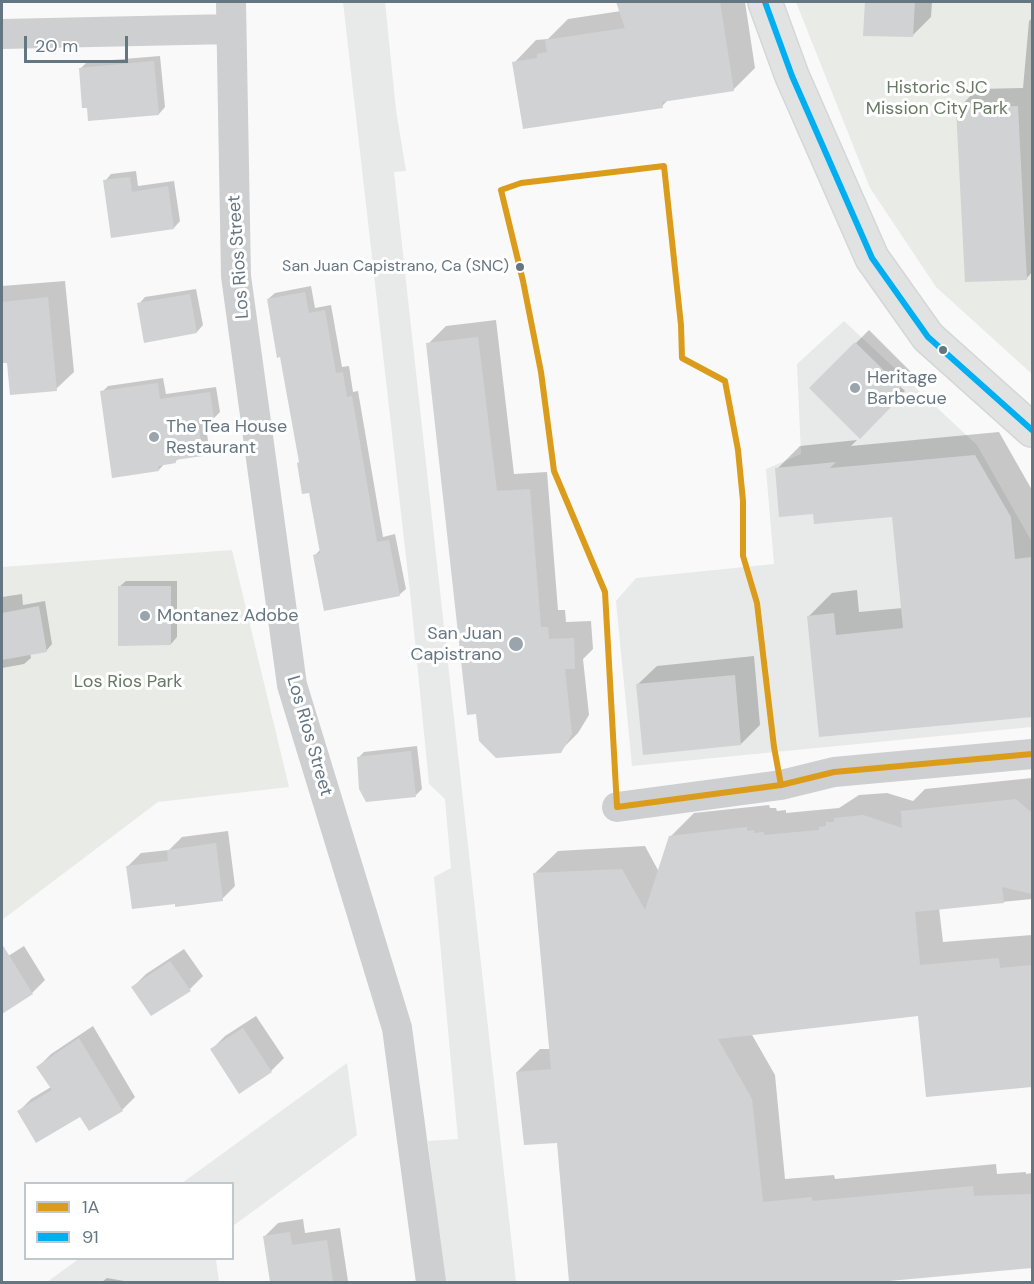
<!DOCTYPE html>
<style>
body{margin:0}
#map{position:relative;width:1034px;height:1284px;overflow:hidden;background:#f9f9f9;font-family:"DM Sans",sans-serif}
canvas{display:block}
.frame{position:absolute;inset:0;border:3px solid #657683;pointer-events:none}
.legend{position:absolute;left:24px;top:1182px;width:210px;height:78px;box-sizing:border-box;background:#fff;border:2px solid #c1c8cd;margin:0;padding:8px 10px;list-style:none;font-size:18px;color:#657683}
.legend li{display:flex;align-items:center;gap:12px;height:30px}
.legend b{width:30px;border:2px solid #c1c8cd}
.scale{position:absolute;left:24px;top:36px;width:104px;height:27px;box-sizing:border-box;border:3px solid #657683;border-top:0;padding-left:8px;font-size:18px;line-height:21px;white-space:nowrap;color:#657683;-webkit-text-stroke:4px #fff;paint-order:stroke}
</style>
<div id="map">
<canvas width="1034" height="1284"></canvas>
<div class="frame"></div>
<ul class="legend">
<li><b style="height:8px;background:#da9c1a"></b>1A</li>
<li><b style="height:8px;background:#00aff2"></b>91</li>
</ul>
<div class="scale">20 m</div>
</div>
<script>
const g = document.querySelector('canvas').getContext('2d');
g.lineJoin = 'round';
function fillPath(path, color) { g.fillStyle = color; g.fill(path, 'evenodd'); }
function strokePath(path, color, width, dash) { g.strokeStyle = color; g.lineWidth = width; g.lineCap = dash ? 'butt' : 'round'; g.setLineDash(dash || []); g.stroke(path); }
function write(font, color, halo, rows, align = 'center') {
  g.font = font + ' "DM Sans",sans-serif'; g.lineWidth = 6; g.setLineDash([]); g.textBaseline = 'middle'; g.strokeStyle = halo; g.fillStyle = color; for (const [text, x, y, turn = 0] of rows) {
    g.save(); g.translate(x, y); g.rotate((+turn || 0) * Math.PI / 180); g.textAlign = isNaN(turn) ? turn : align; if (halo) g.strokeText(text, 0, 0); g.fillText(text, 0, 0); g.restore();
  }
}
const built = new Path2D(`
 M 343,2 L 385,2 L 396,110 L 406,171 L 394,172 L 516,1282 L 444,1282 L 428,1141 L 458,1139 L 434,877 L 451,868 L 445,799 L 429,784 L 411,601 Z
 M 844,321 L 977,445 L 1032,542 L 1032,727 L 632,766 L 616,601 L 636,578 L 774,564 L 766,469 L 801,454 L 797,364 Z
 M 347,1063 L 357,1135 L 233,1226 L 232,1184 L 182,1183 Z
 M 80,1258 L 216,1259 L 219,1282 L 47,1282 Z`);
const green = new Path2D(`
 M 796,2 L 1032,2 L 1032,374 L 936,287 L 870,188 Z
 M 232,550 L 289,787 L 158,802 L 2,920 L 2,567 Z`);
const shadow = new Path2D(`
 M 618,2 L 745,2 L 755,68 L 733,90 L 668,100 L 662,106 L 514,63 L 536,40 L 548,39 L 568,19 L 621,11 Z
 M 866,2 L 932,2 L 931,17 L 912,36 L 865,35 Z
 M 1032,18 L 1032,272 L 1027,278 L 958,109 L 977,89 L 1023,88 L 1029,21 Z
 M 160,56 L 165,107 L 159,114 L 81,68 L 87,62 Z
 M 136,171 L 138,186 L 174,181 L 180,221 L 174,228 L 105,181 L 111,174 Z
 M 65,281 L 74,372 L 56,389 L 8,361 L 2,361 L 2,286 Z
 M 311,286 L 315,308 L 331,305 L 342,367 L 349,366 L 353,392 L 358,391 L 383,537 L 395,534 L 406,589 L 399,595 L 315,555 L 321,549 L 310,491 L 300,461 L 282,356 L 268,299 L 275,293 Z
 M 196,289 L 203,325 L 197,332 L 139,304 L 145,297 Z
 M 496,320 L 514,474 L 547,472 L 558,610 L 565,610 L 566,622 L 591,621 L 593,649 L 583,659 L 589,715 L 578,733 L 560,751 L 428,344 L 446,326 Z
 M 869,330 L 912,373 L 900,386 L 905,391 L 860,436 L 811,388 Z
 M 163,378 L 166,394 L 216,387 L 220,412 L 214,418 L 205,419 L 209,448 L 202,454 L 179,458 L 175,462 L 165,463 L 159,470 L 102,392 L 108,386 Z
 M 999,432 L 1032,490 L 1032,716 L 820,736 L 809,616 L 832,593 L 857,590 L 859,612 L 903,608 L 894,515 L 815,512 L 777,469 L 800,446 L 857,440 L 851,446 Z
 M 126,581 L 177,581 L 177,637 L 171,644 L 119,587 Z
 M 22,594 L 23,605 L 45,601 L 52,644 L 46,651 L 30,653 L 31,658 L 24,664 L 2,668 L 2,597 Z
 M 754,656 L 760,725 L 741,744 L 637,685 L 657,666 Z
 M 417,746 L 422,789 L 416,795 L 358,758 L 364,752 Z
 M 1032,778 L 1032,899 L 939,908 L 943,942 L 1032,935 L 1032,1086 L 927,1095 L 919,1015 L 751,1033 L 775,1075 L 785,1179 L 834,1175 L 835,1179 L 996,1164 L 997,1174 L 1026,1172 L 1026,1174 L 1032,1173 L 1032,1267 L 862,1282 L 571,1282 L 558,1141 L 517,1072 L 540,1049 L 550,1049 L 535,873 L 558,851 L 645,846 L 659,872 L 670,837 L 694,813 L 769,805 L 770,808 L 776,808 L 777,811 L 786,810 L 786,813 L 839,808 L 859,795 L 887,793 L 913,801 L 925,789 Z
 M 228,831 L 235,886 L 222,899 L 128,866 L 141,853 L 169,850 L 182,837 Z
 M 24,946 L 45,980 L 32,993 L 2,1012 L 2,960 Z
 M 184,949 L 203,976 L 190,989 L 133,987 L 146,974 Z
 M 256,1016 L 284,1058 L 271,1071 L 212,1049 L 225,1036 Z
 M 93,1026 L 135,1097 L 122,1110 L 81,1115 L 18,1112 L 31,1099 L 51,1087 L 38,1067 L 51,1054 Z
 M 303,1219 L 305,1233 L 340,1228 L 348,1281 L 346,1282 L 272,1282 L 265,1236 L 278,1223 Z
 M 107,1278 L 130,1282 L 102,1282 Z`);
const building = new Path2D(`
 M 616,2 L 720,2 L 734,91 L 662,102 L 663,108 L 523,129 L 512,62 L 537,58 L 537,54 L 547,52 L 545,40 L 625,28 Z
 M 865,2 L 915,2 L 913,37 L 863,36 Z
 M 154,61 L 159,115 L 88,121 L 87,108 L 82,108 L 79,68 Z
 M 1018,106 L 1027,280 L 965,282 L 956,108 Z
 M 130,177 L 132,192 L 168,186 L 174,229 L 111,238 L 103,180 Z
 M 305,292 L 309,313 L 325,310 L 336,373 L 343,372 L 347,397 L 352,396 L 377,542 L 389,540 L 400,596 L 324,611 L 313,555 L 320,553 L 309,493 L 302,494 L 297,463 L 299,462 L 280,357 L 277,358 L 267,299 Z
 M 190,294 L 197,333 L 144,343 L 137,303 Z
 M 48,297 L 57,391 L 10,395 L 7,363 L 2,363 L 2,302 Z
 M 478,337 L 497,491 L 530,489 L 541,627 L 548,627 L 549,639 L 574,638 L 575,669 L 565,669 L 572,734 L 561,753 L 496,758 L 479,741 L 476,714 L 467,715 L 426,343 Z
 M 855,342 L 901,387 L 888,400 L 893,405 L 860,439 L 809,388 Z
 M 158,383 L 160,399 L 210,392 L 214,420 L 198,421 L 203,456 L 175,460 L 176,463 L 158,466 L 159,471 L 112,478 L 100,391 Z
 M 975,455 L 1011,517 L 1015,559 L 1032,557 L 1032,717 L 819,737 L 807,616 L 834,613 L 836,635 L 903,628 L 892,517 L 814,524 L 813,514 L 779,517 L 775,468 L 836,462 L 830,468 Z
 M 118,586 L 171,586 L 171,645 L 118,646 Z
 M 39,606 L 47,652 L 2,660 L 2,613 Z
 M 735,675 L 741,745 L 643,755 L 636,684 Z
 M 411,751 L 416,797 L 366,802 L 359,789 L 357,757 Z
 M 1016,799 L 1032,813 L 1032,894 L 1002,887 L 1004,903 L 915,912 L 920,965 L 999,958 L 1000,968 L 1032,965 L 1032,1087 L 926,1097 L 918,1016 L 718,1039 L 752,1099 L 763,1202 L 812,1197 L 812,1201 L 973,1186 L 974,1196 L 1032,1194 L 1032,1268 L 878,1282 L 569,1282 L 557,1143 L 524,1145 L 516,1072 L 551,1069 L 533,873 L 622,869 L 645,910 L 669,836 L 747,827 L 747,831 L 754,830 L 754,833 L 764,832 L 764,835 L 819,830 L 819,827 L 826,826 L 826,822 L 834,822 L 834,818 L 863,815 L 902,828 L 901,811 Z
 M 216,843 L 223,901 L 175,907 L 175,904 L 132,909 L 126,866 L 168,861 L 167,850 Z
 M 2,944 L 33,994 L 2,1014 Z
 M 170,961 L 191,991 L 151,1016 L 131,987 Z
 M 243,1028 L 272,1072 L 239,1094 L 210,1049 Z
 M 79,1038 L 123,1111 L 89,1131 L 80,1117 L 36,1143 L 17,1111 L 52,1090 L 36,1067 Z
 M 290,1232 L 292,1245 L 327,1240 L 333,1282 L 270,1282 L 263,1236 Z`);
const minor = new Path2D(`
 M 231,2 L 236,276 L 292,685 L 397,1028 L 431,1282
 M 2,34 L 231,29
 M 617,807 L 781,785 L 834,772 L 1032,754`);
const secondary = new Path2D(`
 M 765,2 L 792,76 L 872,258 L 928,337 L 1032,430`);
const bus1 = new Path2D(`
 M 664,166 L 681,325 L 682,358 L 725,381 L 738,450 L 743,501 L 743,556 L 757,603 L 774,747 L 781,785 L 617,807 L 605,592 L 554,471 L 541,372 L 523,281 L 501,190 L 521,183 Z
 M 781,785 L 834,772 L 1032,754`);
const bus2 = new Path2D(`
 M 765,2 L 792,76 L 872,258 L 928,337 L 1032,430`);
const markers = [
 [520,267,5,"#657683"],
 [943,350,5,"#657683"],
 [855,388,6,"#99a4ac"],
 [154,437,6,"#99a4ac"],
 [145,616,6,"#99a4ac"],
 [516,644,8,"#99a4ac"]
];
const busNames = [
 ["San Juan Capistrano, Ca (SNC)",509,267]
];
const parkNames = [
 ["Historic SJC",937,88],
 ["Mission City Park",937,109],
 ["Los Rios Park",128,682]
];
const streetNames = [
 ["Los Rios Street",239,257,-94],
 ["Los Rios Street",309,736,74]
];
const poiNames = [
 ["Heritage",867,378],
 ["Barbecue",867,399],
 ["The Tea House",166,427],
 ["Restaurant",166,448],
 ["Montanez Adobe",157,616],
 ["San Juan",502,634,"right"],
 ["Capistrano",502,655,"right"]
];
fillPath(built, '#e8e9e9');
fillPath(green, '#e8ebe6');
fillPath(shadow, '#0003');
fillPath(building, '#d0d2d3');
strokePath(secondary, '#d5d6d7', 36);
strokePath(minor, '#cecfd0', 30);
strokePath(secondary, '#e1e2e2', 33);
strokePath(bus1, '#da9c1a', 6);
strokePath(bus2, '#00aff2', 6);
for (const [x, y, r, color] of markers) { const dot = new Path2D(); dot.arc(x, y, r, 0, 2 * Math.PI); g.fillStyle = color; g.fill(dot); strokePath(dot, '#fff', 2); }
write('16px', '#657683', '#fff', busNames, 'right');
write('18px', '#687a64', '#fff', parkNames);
write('18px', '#657683', '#fff', streetNames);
write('18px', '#657683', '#fff', poiNames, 'left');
</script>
